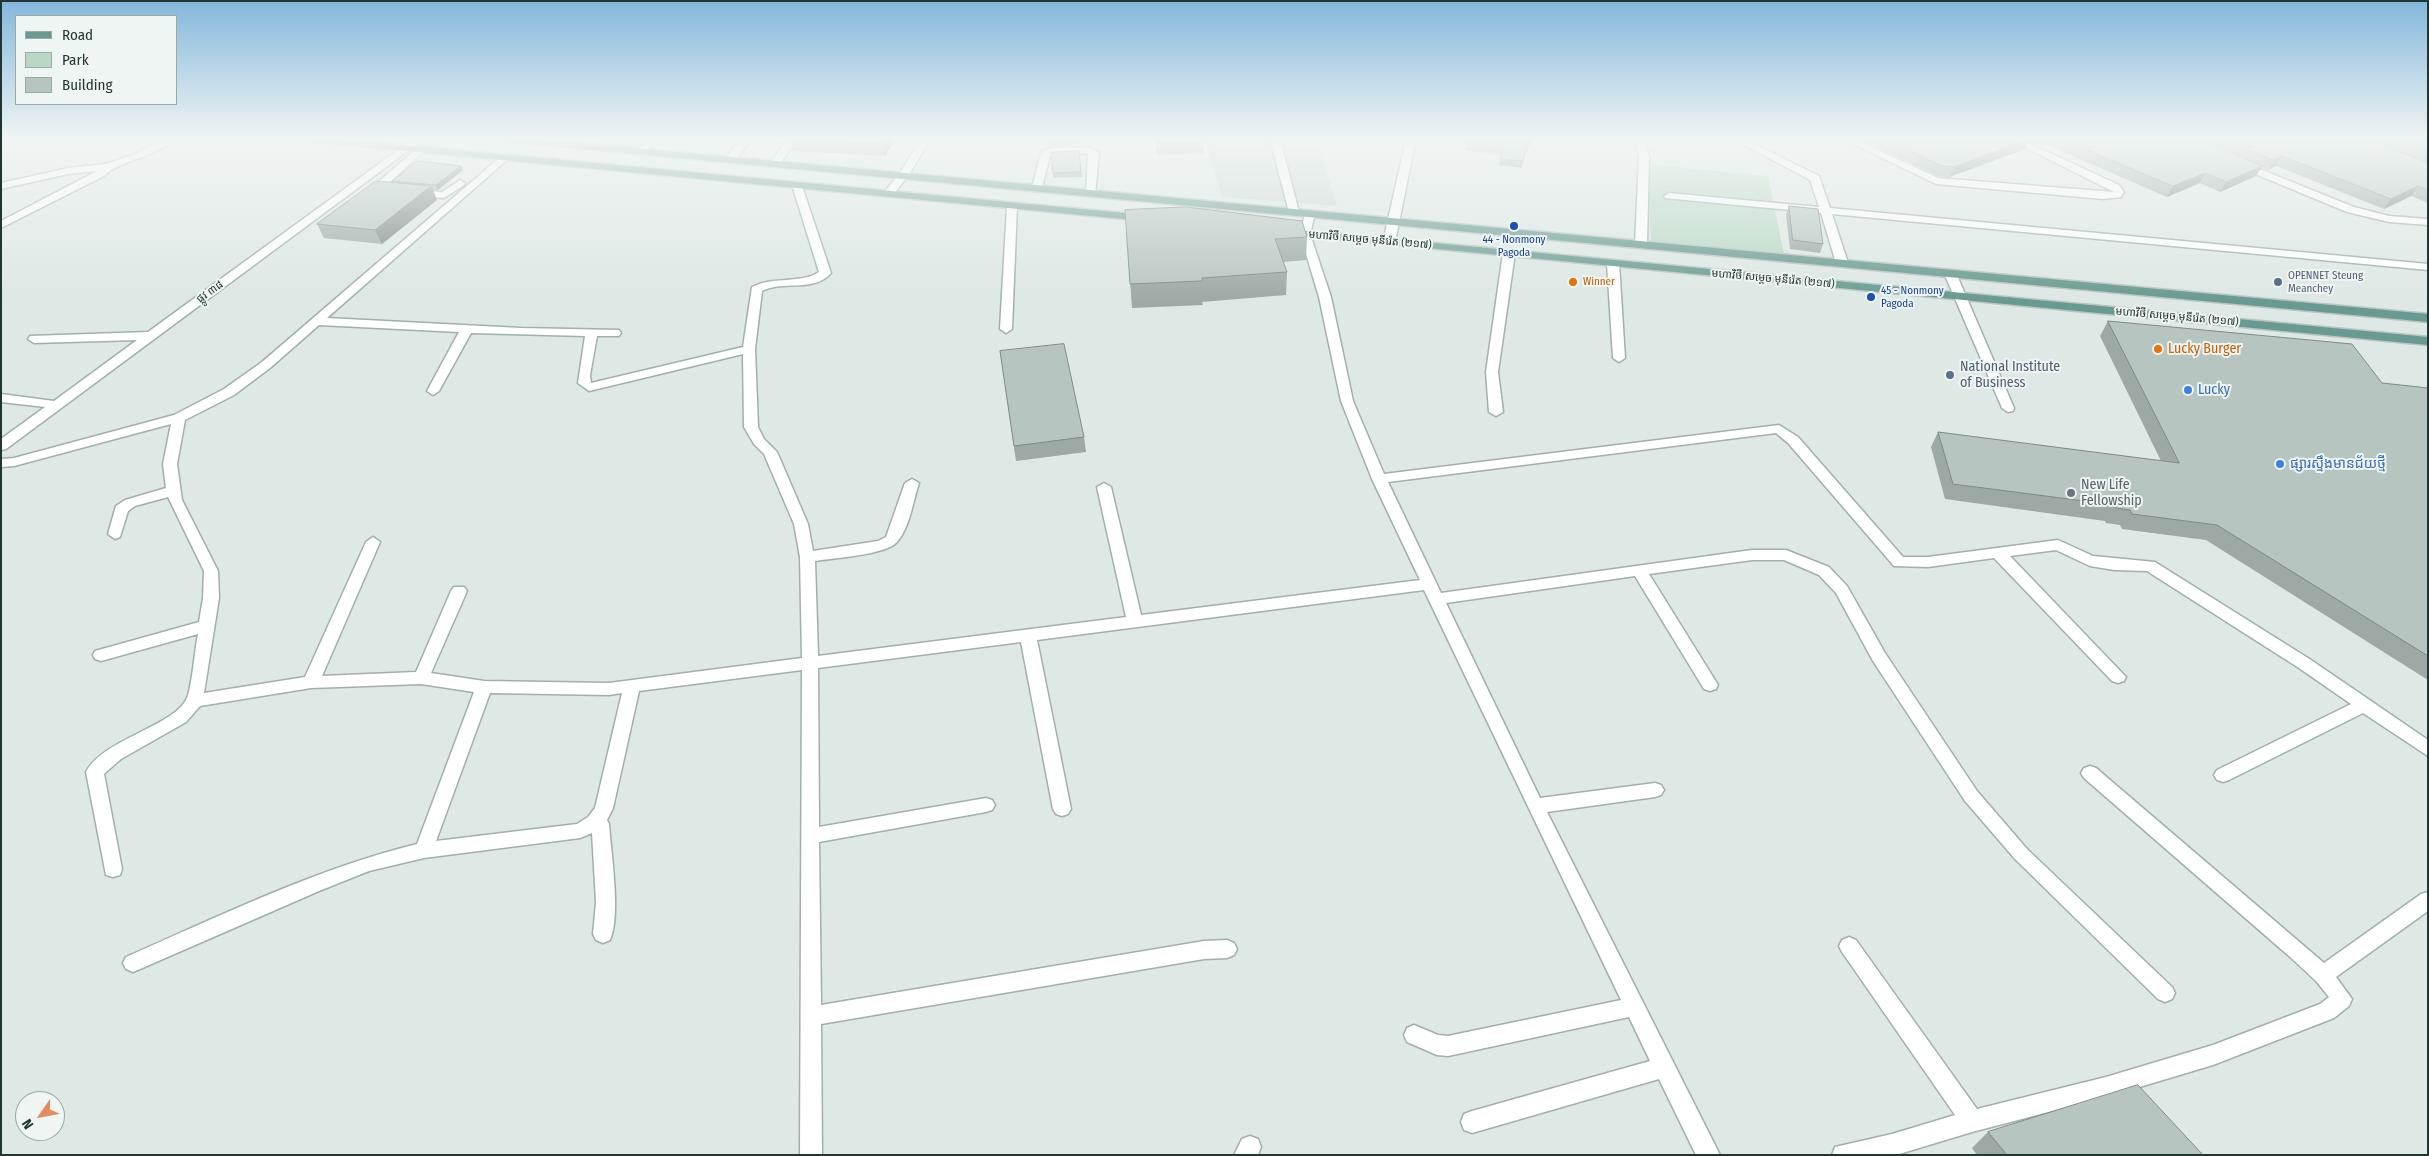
<!DOCTYPE html>
<meta charset="utf-8">
<style>
body{margin:0}
#map{position:relative;width:2429px;height:1156px;overflow:hidden;background:#dee8e4;font-family:"Fira Sans Condensed",sans-serif}
canvas{display:block}
.frame{position:absolute;inset:0;border:2px solid #213632;pointer-events:none}
.legend{position:absolute;left:15px;top:15px;width:162px;height:90px;box-sizing:border-box;background:#eef5f2;border:1px solid #9ca9a5;margin:0;padding:6px 9px;list-style:none;font-size:15px;color:#213632}
.legend li{display:flex;align-items:center;gap:10px;height:25px}
.legend b{width:25px;border:1px solid #9ca9a5}
.north{position:absolute;left:15px;top:1091px;width:50px;height:50px;box-sizing:border-box;background:#eef5f2;border:1px solid #9ca9a5;border-radius:50%;rotate:237deg;font-size:14px;font-weight:700;line-height:20px;text-align:center;color:#213632}
.north::after{content:'';display:block;margin:auto;width:18px;height:22px;background:#e48960;clip-path:polygon(50% 0,100% 100%,50% 72%,0 100%)}
</style>
<div id="map">
<canvas width="2429" height="1156"></canvas>
<div class="frame"></div>
<ul class="legend">
<li><b style="height:6px;background:#679a90"></b>Road</li>
<li><b style="height:14px;background:#b9d8c3"></b>Park</li>
<li><b style="height:14px;background:#b7c5c0"></b>Building</li>
</ul>
<div class="north">N</div>
</div>
<script>
const g = document.querySelector('canvas').getContext('2d');
g.lineJoin = 'round';
function fillPath(path, color) { g.fillStyle = color; g.fill(path, 'evenodd'); }
function strokePath(path, color, width, dash) { g.strokeStyle = color; g.lineWidth = width; g.lineCap = dash ? 'butt' : 'round'; g.setLineDash(dash || []); g.stroke(path); }
function write(font, color, halo, rows, align = 'center') {
  g.font = font + ' "Fira Sans Condensed","Noto Sans Khmer",sans-serif'; g.lineWidth = 4; g.setLineDash([]); g.textBaseline = 'middle'; g.strokeStyle = halo; g.fillStyle = color; for (const [text, x, y, turn = 0] of rows) {
    g.save(); g.translate(x, y); g.rotate((+turn || 0) * Math.PI / 180); g.textAlign = isNaN(turn) ? turn : align; if (halo) g.strokeText(text, 0, 0); g.fillText(text, 0, 0); g.restore();
  }
}
const built = new Path2D(`
 M 1205,139 L 1316,139 L 1337,206 L 1222,197 Z`);
const green = new Path2D(`
 M 1647,164 L 1768,176 L 1784,254 L 1651,241 Z`);
const minor = new Path2D(`
 M 1,139 L 8,139 L 1,143 Z
 M 163,139 L 175,139 C 157,157 117,161 104,176 L 1,228 L 1,221 L 97,171 L 68,174 L 1,189 L 1,183 L 68,168 L 105,164 L 133,155 Z
 M 413,139 L 424,139 L 6,449 L 1,450 L 1,439 L 45,407 L 1,402 L 1,394 L 54,401 L 137,340 L 34,343 L 28,339 L 30,336 L 148,332 Z
 M 648,139 L 658,139 L 646,153 L 638,153 L 637,151 Z
 M 742,139 L 752,139 L 734,161 L 726,161 L 726,157 Z
 M 769,139 L 796,139 L 779,166 L 775,167 L 770,164 L 784,143 L 774,142 Z
 M 921,139 L 931,139 L 908,176 L 892,196 L 884,196 L 883,194 L 899,174 Z
 M 1406,139 L 1416,139 L 1395,242 L 1389,245 L 1383,242 Z
 M 1634,139 L 1644,139 L 1649,156 L 1647,244 L 1641,247 L 1635,244 L 1639,156 Z
 M 1733,139 L 1745,139 L 1819,176 L 1830,208 L 2428,264 L 2428,270 L 1832,214 L 1848,263 L 1842,266 L 1836,263 L 1821,213 L 1665,198 L 1664,196 L 1669,193 L 1819,207 L 1810,180 Z
 M 1843,139 L 1855,139 L 1938,178 L 2114,192 L 2008,139 L 2020,139 L 2119,185 L 2124,192 L 2121,197 L 2103,199 L 1936,184 Z
 M 1276,140 L 1281,143 L 1299,212 L 1298,214 L 1294,215 L 1289,212 L 1271,143 Z
 M 420,146 L 425,149 L 424,151 L 386,186 L 396,189 L 396,193 L 376,189 L 375,187 L 378,182 Z
 M 1090,147 L 1099,153 L 1095,195 L 1091,196 L 1086,193 L 1088,153 L 1050,156 L 1042,188 L 1041,190 L 1033,190 L 1032,188 L 1041,152 L 1051,148 Z
 M 504,154 L 509,157 L 508,159 L 327,318 L 521,328 L 619,330 L 621,333 L 619,336 L 597,336 L 590,375 L 591,383 L 743,347 L 752,287 C 773,276 802,284 819,272 L 792,185 L 793,183 L 801,183 L 831,273 C 814,293 782,280 762,291 L 755,349 L 758,427 L 764,439 L 777,452 L 808,524 L 813,551 L 878,541 L 886,537 L 905,483 L 912,479 L 919,483 C 913,501 910,527 897,542 C 886,555 833,558 815,561 L 818,656 L 1126,617 L 1097,487 L 1104,483 L 1111,487 L 1141,615 L 1420,580 L 1372,479 L 1341,401 L 1319,297 L 1300,234 L 1305,214 L 1310,211 L 1315,214 L 1310,234 L 1331,297 L 1353,401 L 1384,474 L 1779,425 L 1798,437 L 1903,557 L 1928,557 L 2058,540 L 2093,556 L 2155,562 L 2311,660 L 2428,740 L 2428,756 L 2363,713 L 2229,780 L 2223,782 L 2217,780 L 2214,775 L 2217,770 L 2351,704 L 2299,668 L 2147,571 L 2114,570 L 2090,566 L 2056,550 L 2010,556 L 2126,677 L 2124,681 L 2118,683 L 2112,681 L 1994,558 L 1928,567 L 1894,566 L 1788,443 L 1776,433 L 1388,482 L 1441,593 L 1752,550 L 1786,550 L 1829,567 L 1847,586 L 1885,653 L 1977,791 L 2027,849 L 2172,987 L 2175,993 L 2172,999 L 2165,1002 L 2158,999 L 2015,859 L 1965,801 L 1873,661 L 1836,593 L 1819,575 L 1784,560 L 1752,560 L 1649,574 L 1718,685 L 1716,689 L 1710,691 L 1704,689 L 1635,576 L 1446,603 L 1540,798 L 1655,783 L 1661,785 L 1664,790 L 1661,795 L 1655,797 L 1547,812 L 1720,1155 L 1696,1155 L 1659,1079 L 1472,1133 L 1464,1130 L 1461,1122 L 1464,1114 L 1472,1111 L 1650,1061 L 1629,1017 L 1448,1056 L 1437,1055 L 1407,1042 L 1404,1035 L 1407,1028 L 1414,1025 L 1438,1035 L 1448,1036 L 1621,1000 L 1424,590 L 1037,640 L 1071,809 L 1068,814 L 1062,816 L 1056,814 L 1053,809 L 1021,642 L 818,668 L 819,827 L 986,798 L 992,800 L 995,805 L 992,810 L 986,812 L 819,842 L 821,1005 L 1204,941 L 1227,940 L 1234,943 L 1237,949 L 1234,955 L 1227,958 L 1204,959 L 821,1024 L 822,1155 L 800,1155 L 802,670 L 639,691 L 613,808 L 607,820 L 609,824 C 611,852 621,916 610,940 L 603,943 L 596,940 L 593,934 L 596,902 L 592,833 L 580,838 L 424,858 L 369,871 L 319,891 L 140,969 L 133,972 L 126,969 L 123,963 L 126,957 C 222,915 316,869 417,844 L 474,692 L 421,684 L 311,688 L 200,706 L 186,722 L 121,759 L 104,774 L 122,869 L 120,875 L 113,877 L 106,875 L 86,772 C 103,739 175,726 187,698 C 192,687 195,648 198,634 L 101,661 L 95,659 L 93,655 L 95,651 L 199,622 L 203,598 L 204,571 L 168,497 L 135,506 L 128,511 L 120,537 L 115,539 L 108,534 L 116,506 L 125,500 L 166,488 L 163,464 L 171,424 L 14,466 L 1,467 L 1,459 L 14,458 L 174,415 L 224,389 L 262,362 ZM 319,325 L 459,332 L 427,391 L 433,395 L 439,391 L 471,333 L 585,336 L 578,383 L 589,391 L 743,354 L 744,427 L 754,444 L 764,454 L 794,524 L 800,557 L 802,658 L 609,683 L 484,681 L 431,673 L 467,591 L 464,587 L 454,587 L 451,591 L 416,672 L 322,676 L 380,542 L 373,537 L 366,542 L 305,677 L 204,693 L 219,598 L 218,571 L 182,500 L 177,464 L 185,420 L 234,395 L 270,368 ZM 490,693 L 609,695 L 622,693 L 595,808 L 588,817 L 577,824 L 436,841 Z
 M 2240,161 L 2354,207 L 2389,216 L 2428,219 L 2428,225 L 2389,222 L 2347,212 L 2236,166 L 2235,164 Z
 M 460,180 L 465,183 L 464,185 L 444,198 L 415,196 L 410,193 L 415,190 L 442,192 Z
 M 1012,203 L 1017,206 L 1012,329 L 1006,333 L 1000,329 L 1007,206 Z
 M 1509,250 L 1515,253 L 1498,372 L 1503,412 L 1496,416 L 1489,412 L 1486,372 L 1503,253 Z
 M 1613,260 L 1619,263 L 1625,358 L 1619,362 L 1613,358 L 1607,263 Z
 M 1950,270 L 1956,273 L 2014,408 L 2013,411 L 2008,412 L 2002,408 L 1944,273 Z
 M 2090,766 L 2096,768 L 2324,963 L 2421,894 L 2428,892 L 2428,911 L 2336,977 L 2352,999 L 2349,1006 L 2334,1018 L 2213,1065 L 2106,1097 L 1972,1132 L 1896,1155 L 1832,1155 L 1835,1147 L 1892,1134 L 1955,1115 L 1842,952 L 1839,946 L 1842,940 L 1849,937 L 1856,940 L 1977,1109 L 2106,1077 L 2213,1045 L 2320,1004 L 2329,997 L 2316,981 L 2289,956 L 2084,778 L 2081,773 L 2084,768 Z
 M 1250,1136 L 1258,1139 L 1261,1147 L 1258,1155 L 1234,1155 L 1242,1139 Z`);
const major = new Path2D(`
 M 308,139 L 341,139 L 1145,215 L 1150,218 L 1145,221 L 313,142 Z
 M 504,139 L 538,139 L 2428,314 L 2428,322 L 509,142 Z
 M 1287,229 L 2428,337 L 2428,345 L 1283,234 L 1283,230 Z`);
const wall = new Path2D(`
 M 790,139 L 896,139 L 885,156 L 793,151 Z
 M 1035,139 L 1097,139 L 1088,139 L 1089,142 L 1078,142 L 1078,145 L 1051,146 L 1050,142 L 1035,143 Z
 M 1155,139 L 1203,139 L 1204,153 L 1157,155 Z
 M 1467,139 L 1533,139 L 1532,145 L 1529,144 L 1527,153 L 1525,153 L 1522,168 L 1499,165 L 1501,155 L 1465,150 Z
 M 1865,139 L 2428,139 L 2428,203 L 2411,196 L 2384,209 L 2276,166 L 2268,170 L 2261,167 L 2256,176 L 2220,192 L 2200,183 L 2167,197 L 2043,143 L 2037,145 L 2028,141 L 2025,149 L 1949,177 L 1938,176 L 1864,141 Z
 M 1079,151 L 1082,177 L 1053,178 L 1051,153 Z
 M 463,170 L 438,190 L 433,190 L 437,200 L 382,244 L 324,238 L 317,224 L 392,182 L 392,181 Z
 M 1789,206 L 1823,244 L 1820,253 L 1790,249 L 1786,215 Z
 M 1125,210 L 1307,237 L 1306,260 L 1283,262 L 1287,272 L 1286,295 L 1202,302 L 1203,305 L 1132,308 Z
 M 2108,321 L 2382,383 L 2428,388 L 2428,680 L 2206,540 L 2122,529 L 2120,525 L 2106,523 L 2105,521 L 1945,499 L 1931,447 L 1938,432 L 2161,461 L 2100,336 Z
 M 1000,351 L 1084,437 L 1086,452 L 1016,461 Z
 M 1988,1132 L 2203,1155 L 1977,1155 L 1972,1148 Z`);
const shadedWall = new Path2D(`
 M 886,139 L 896,139 L 885,156 L 883,144 Z
 M 2029,139 L 2025,149 L 1949,177 L 1954,167 Z
 M 2040,139 L 2045,139 L 2043,143 L 2037,145 Z
 M 2282,156 L 2276,166 L 2268,170 L 2274,160 Z
 M 461,166 L 463,170 L 438,190 L 436,185 Z
 M 2262,166 L 2256,176 L 2220,192 L 2226,182 Z
 M 2205,173 L 2200,183 L 2167,197 L 2173,186 Z
 M 431,186 L 437,200 L 382,244 L 375,230 Z
 M 2418,186 L 2411,196 L 2384,209 L 2391,199 Z`);
const building = new Path2D(`
 M 790,139 L 886,139 L 883,144 Z
 M 1156,139 L 1203,139 L 1204,142 L 1156,143 Z
 M 1467,139 L 1530,139 L 1528,147 L 1526,146 L 1523,161 L 1500,159 L 1503,148 L 1466,143 Z
 M 1884,139 L 2029,139 L 1954,167 L 1943,166 Z
 M 2062,139 L 2199,139 L 2262,166 L 2226,182 L 2205,173 L 2173,186 Z
 M 2221,139 L 2367,139 L 2428,163 L 2428,190 L 2418,186 L 2391,199 L 2282,156 L 2274,160 Z
 M 2389,139 L 2428,139 L 2428,152 Z
 M 1079,151 L 1081,172 L 1053,173 L 1051,153 Z
 M 418,161 L 461,166 L 436,185 L 392,181 Z
 M 376,181 L 431,186 L 375,230 L 317,224 Z
 M 1789,206 L 1818,209 L 1823,244 L 1793,240 Z
 M 1186,207 L 1302,221 L 1307,237 L 1275,239 L 1287,272 L 1202,278 L 1202,281 L 1130,284 L 1125,210 Z
 M 2108,321 L 2352,344 L 2382,383 L 2428,388 L 2428,656 L 2217,525 L 2132,514 L 2130,510 L 2116,508 L 2115,505 L 1953,484 L 1938,432 L 2179,463 Z
 M 1064,344 L 1084,437 L 1014,446 L 1000,351 Z
 M 2138,1085 L 2203,1155 L 2007,1155 L 1988,1132 Z`);
const markers = [
 [1514,226,5,"#1a4fb4"],
 [1573,282,5,"#e8710a"],
 [2278,282,5,"#5c6f8a"],
 [1871,297,5,"#1a4fb4"],
 [2158,349,5,"#e8710a"],
 [1950,375,5,"#5c6f8a"],
 [2188,390,5,"#3f7fe0"],
 [2280,464,5,"#3f7fe0"],
 [2071,493,5,"#6b7280"]
];
const farStreetnames = [
 ["មហាវិថី សម្តេច មុនីរ៉េត (២១៧)",1370,240,5],
 ["មហាវិថី សម្តេច មុនីរ៉េត (២១៧)",1773,279,5],
 ["ផ្លូវ ៣៨",210,292,-36],
 ["មហាវិថី សម្តេច មុនីរ៉េត (២១៧)",2177,317,5]
];
const farTransitnames = [
 ["44 - Nonmony",1514,240],
 ["Pagoda",1514,253],
 ["45 - Nonmony",1881,291,"left"],
 ["Pagoda",1881,304,"left"]
];
const farServicenames = [
 ["OPENNET Steung",2288,276],
 ["Meanchey",2288,289]
];
const farFoodnames = [
 ["Winner",1583,282]
];
const foodNames = [
 ["Lucky Burger",2168,349]
];
const serviceNames = [
 ["National Institute",1960,367],
 ["of Business",1960,383]
];
const shopNames = [
 ["Lucky",2198,390],
 ["ផ្សារស្ទឹងមានជ័យថ្មី",2290,464]
];
const worshipNames = [
 ["New Life",2081,485],
 ["Fellowship",2081,501]
];
fillPath(built, '#cdd8d3');
fillPath(green, '#b9d8c3');
strokePath(minor, '#a2afab', 3);
strokePath(major, '#bcc3c2', 3);
fillPath(minor, '#fff');
fillPath(major, '#679a90');
fillPath(wall, '#9da9a5');
fillPath(shadedWall, '#808a86');
fillPath(building, '#b7c5c0');
strokePath(building, '#808a86', 1);
const sky = g.createLinearGradient(0, 0, 0, 301);
sky.addColorStop(0, '#83b7dc');
sky.addColorStop(0.46, '#f0f5f3');
sky.addColorStop(1, '#f0f5f300');
g.fillStyle = sky;
g.fillRect(0, 0, 2429, 301);
for (const [x, y, r, color] of markers) { const dot = new Path2D(); dot.arc(x, y, r, 0, 2 * Math.PI); g.fillStyle = color; g.fill(dot); strokePath(dot, '#eef5f2', 2); }
write('11px', '#213632', '#eef5f2', farStreetnames);
write('11px', '#164399', '#eef5f2', farTransitnames);
write('11px', '#4e5e75', '#eef5f2', farServicenames, 'left');
write('11px', '#c56008', '#eef5f2', farFoodnames, 'left');
write('14px', '#c56008', '#eef5f2', foodNames, 'left');
write('14px', '#4e5e75', '#eef5f2', serviceNames, 'left');
write('14px', '#366cbe', '#eef5f2', shopNames, 'left');
write('14px', '#5b616d', '#eef5f2', worshipNames, 'left');
</script>
